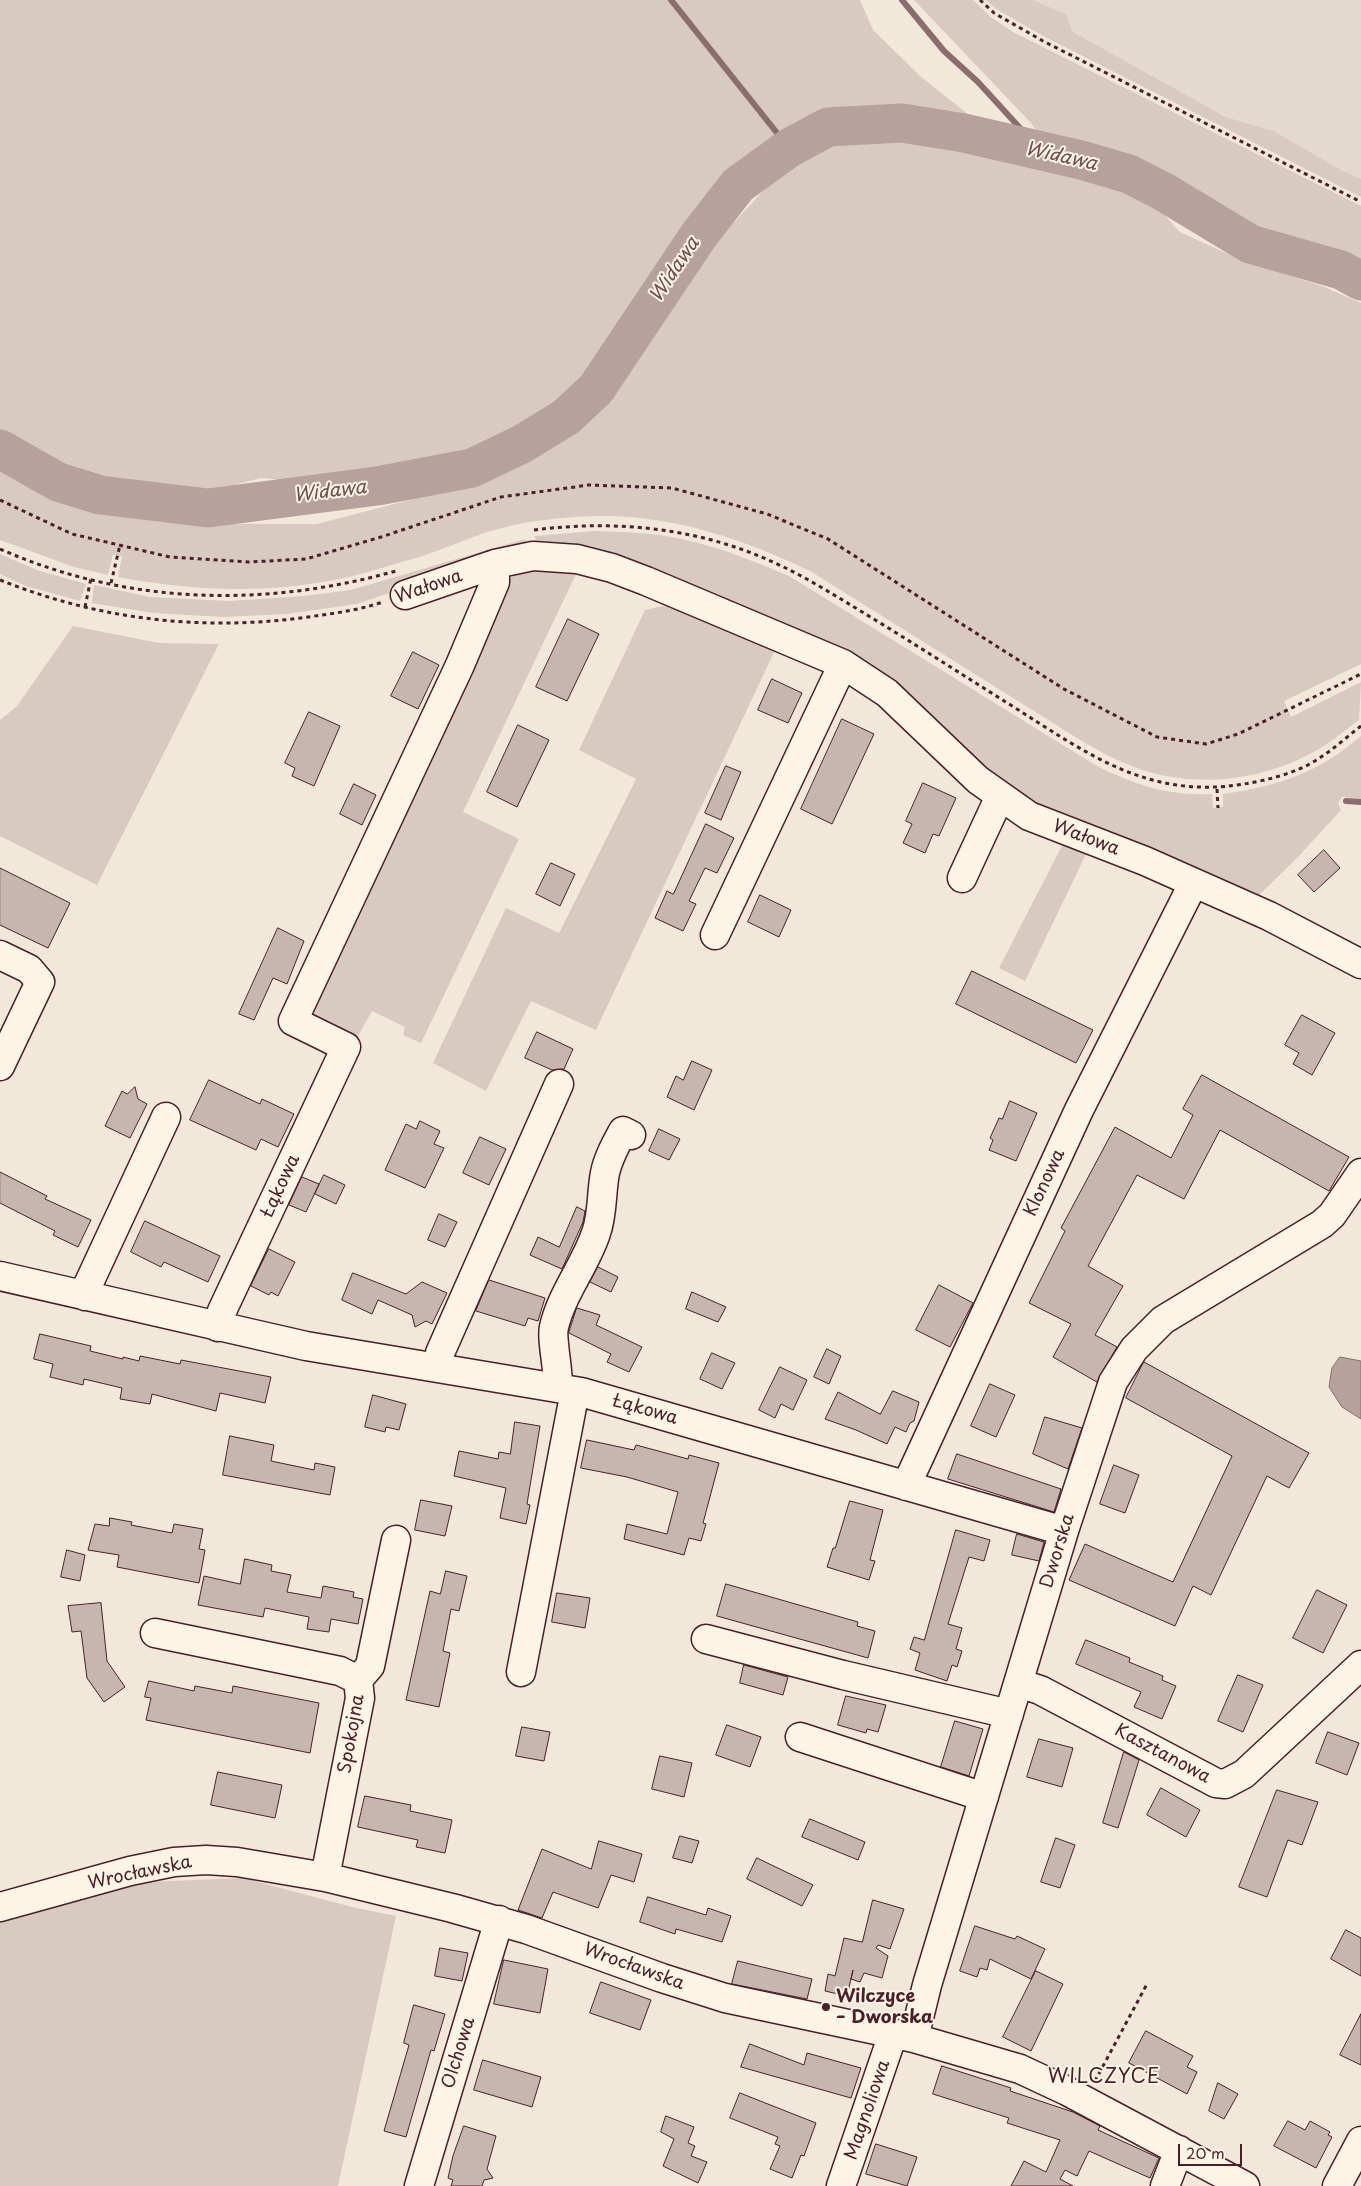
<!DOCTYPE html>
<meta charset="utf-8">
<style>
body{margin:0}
#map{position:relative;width:1361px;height:2186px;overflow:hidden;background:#f1e8da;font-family:"Playpen Sans",sans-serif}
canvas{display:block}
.scale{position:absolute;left:1178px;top:2144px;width:64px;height:22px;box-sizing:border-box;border:2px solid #4a1f2b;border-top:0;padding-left:6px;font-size:15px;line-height:18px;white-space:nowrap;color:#4a1f2b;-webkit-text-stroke:4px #fcf5e5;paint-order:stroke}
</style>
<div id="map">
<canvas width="1361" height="2186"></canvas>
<div class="scale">20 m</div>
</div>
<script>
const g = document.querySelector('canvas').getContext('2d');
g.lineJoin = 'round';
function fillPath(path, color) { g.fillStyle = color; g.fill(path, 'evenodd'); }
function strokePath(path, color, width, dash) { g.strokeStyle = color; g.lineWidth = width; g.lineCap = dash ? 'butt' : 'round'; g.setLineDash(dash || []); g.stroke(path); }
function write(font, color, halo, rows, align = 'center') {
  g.font = font + ' "Playpen Sans",sans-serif'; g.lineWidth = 4; g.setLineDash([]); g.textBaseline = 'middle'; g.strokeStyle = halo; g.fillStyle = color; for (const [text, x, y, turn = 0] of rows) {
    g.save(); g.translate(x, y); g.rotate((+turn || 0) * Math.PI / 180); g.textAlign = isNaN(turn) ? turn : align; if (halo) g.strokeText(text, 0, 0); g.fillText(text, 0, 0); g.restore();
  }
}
const built = new Path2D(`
 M 1033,0 L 1361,0 L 1361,179 L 1343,171 L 1274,131 L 1226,117 L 1073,32 L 1066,14 Z`);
const green = new Path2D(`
 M 0,0 L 860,0 L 873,30 L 920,76 L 978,122 L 918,111 L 879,106 L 830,111 L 788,129 L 737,170 L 684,227 L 621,326 L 581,381 L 532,425 L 484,450 L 327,484 L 261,478 L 203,493 L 152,490 L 88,481 L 0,430 Z
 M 914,0 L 973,0 L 991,17 L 1013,32 L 1361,206 L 1361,269 L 1203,203 L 1163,177 L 1122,162 L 1045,141 L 1030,122 Z
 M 986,0 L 1033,0 L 1066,14 L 1073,32 L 1226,117 L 1274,131 L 1343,171 L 1361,179 L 1361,197 L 1045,37 L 996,9 Z
 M 882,135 L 949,144 L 1129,193 L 1159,209 L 1180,232 L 1241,260 L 1322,286 L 1361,303 L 1361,664 L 1284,701 L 1291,717 L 1361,682 L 1359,720 C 1346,729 1333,741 1319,749 C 1260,783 1186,791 1122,762 C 1109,757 1097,749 1085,743 L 810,571 C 745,540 676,516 603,516 C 566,516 523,521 487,532 C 463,540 440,551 416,558 C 387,566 358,576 328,581 C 259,594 187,590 118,577 L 122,557 L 113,554 L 108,575 L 74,567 L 0,540 L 0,467 L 41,492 L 90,510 L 146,519 L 232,524 L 317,524 L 475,483 L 539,453 L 613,391 L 659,320 L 713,245 L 776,177 L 834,142 Z
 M 595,531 C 628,532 662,533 694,542 C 727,550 758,563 789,576 L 1097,766 C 1135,785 1169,796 1212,794 L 1213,808 L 1223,807 L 1223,794 C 1279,786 1318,773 1361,736 L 1361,799 L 1342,797 L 1338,803 L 1341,810 L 1298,857 L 1254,900 L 1061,820 L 996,786 L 903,695 L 537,548 L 535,536 Z
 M 525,539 L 528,550 L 464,567 L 357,604 L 287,614 L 223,617 L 153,613 L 92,603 L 94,585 L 150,597 L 229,601 L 304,596 L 351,590 Z
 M 0,554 L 37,570 L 86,584 L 80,601 L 26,586 L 0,574 Z
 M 550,569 L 576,574 L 463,812 L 519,839 L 421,1043 L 403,1035 L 405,1027 L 372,1011 L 353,1045 L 302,1018 L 508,581 L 519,570 Z
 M 677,603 L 777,646 L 596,1030 L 531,1001 L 486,1091 L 433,1063 L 506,908 L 559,933 L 636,779 L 579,750 L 645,610 Z
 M 73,626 L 159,643 L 219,644 L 97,885 L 0,836 L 0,720 L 17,706 Z
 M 1066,838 L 1088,850 L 1025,981 L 999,968 Z
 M 243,1878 L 352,1907 L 396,1916 L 338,2186 L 0,2186 L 0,1919 L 145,1882 Z`);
const water = new Path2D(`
 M 1340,1357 L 1361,1361 L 1361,1419 L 1342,1407 L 1329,1387 L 1332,1368 Z`);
const stream = new Path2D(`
 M 671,0 L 789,148
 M 902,0 L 944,51 L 978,82 L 1041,151
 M 1346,801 L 1361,802`);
const river = new Path2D(`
 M 0,449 L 58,482 L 100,495 L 208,508 L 377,486 L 472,468 L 522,444 L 566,417 L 596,389 L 699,235 L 738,185 L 789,148 L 828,127 L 902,123 L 964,133 L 1081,160 L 1129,174 L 1164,192 L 1250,244 L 1341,270 L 1361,281`);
const building = new Path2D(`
 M 568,619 L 599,634 L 567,701 L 536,687 Z
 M 413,652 L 439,665 L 418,709 L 391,696 Z
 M 772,679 L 802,693 L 788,723 L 758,710 Z
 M 309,712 L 340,726 L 314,786 L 292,776 L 295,768 L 285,763 Z
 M 842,719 L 874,734 L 832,824 L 801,809 Z
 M 518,725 L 549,740 L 517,807 L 487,792 Z
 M 726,766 L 741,772 L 721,820 L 705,813 Z
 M 923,783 L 956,798 L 939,836 L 933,834 L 925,853 L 903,843 L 912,824 L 906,821 Z
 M 354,784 L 376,795 L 362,825 L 340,814 Z
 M 706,824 L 734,838 L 717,873 L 705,868 L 689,901 L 696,904 L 683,931 L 655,918 L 667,891 L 673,894 Z
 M 1324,850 L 1340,868 L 1314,892 L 1298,875 Z
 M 551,863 L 575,874 L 560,906 L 536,894 Z
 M 0,868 L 70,903 L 48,948 L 0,925 Z
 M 760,895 L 791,910 L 779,937 L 748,922 Z
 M 278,928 L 304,941 L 287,984 L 273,978 L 254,1020 L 239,1014 Z
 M 972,971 L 1093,1030 L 1076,1063 L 956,1004 Z
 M 1302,1015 L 1335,1033 L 1312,1075 L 1293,1064 L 1299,1053 L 1285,1045 Z
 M 537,1032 L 573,1049 L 564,1069 L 552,1070 L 525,1058 Z
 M 692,1061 L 712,1070 L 694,1110 L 667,1097 L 676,1076 L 683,1080 Z
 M 1202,1075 L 1349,1157 L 1329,1191 L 1220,1130 L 1184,1199 L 1137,1175 L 1088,1266 L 1123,1286 L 1095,1335 L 1117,1347 L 1097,1382 L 1053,1357 L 1071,1324 L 1029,1303 L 1065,1231 L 1061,1228 L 1115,1127 L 1171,1158 L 1193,1115 L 1183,1109 Z
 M 209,1080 L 260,1104 L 262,1099 L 294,1114 L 278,1147 L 261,1139 L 256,1150 L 190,1120 Z
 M 135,1087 L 138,1099 L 147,1104 L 130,1138 L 105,1126 L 122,1091 L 127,1094 Z
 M 1010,1101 L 1037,1113 L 1016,1161 L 989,1150 L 993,1140 L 990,1138 L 999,1118 L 1002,1119 Z
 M 420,1121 L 440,1131 L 434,1144 L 444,1148 L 425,1188 L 385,1170 L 406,1124 L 416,1129 Z
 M 659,1129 L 680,1139 L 669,1160 L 649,1151 Z
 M 480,1137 L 506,1149 L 489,1185 L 463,1173 Z
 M 0,1172 L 47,1196 L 45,1199 L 91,1220 L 78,1247 L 53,1235 L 55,1231 L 0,1203 Z
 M 324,1175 L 345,1185 L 336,1204 L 315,1194 Z
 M 302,1177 L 319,1184 L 306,1212 L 289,1205 Z
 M 577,1207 L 585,1211 L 583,1222 L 562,1269 L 530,1255 L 538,1237 L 559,1247 Z
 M 439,1214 L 457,1222 L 445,1247 L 428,1240 Z
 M 145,1221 L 220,1256 L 208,1282 L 164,1262 L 161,1267 L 131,1252 Z
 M 269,1249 L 295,1262 L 278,1296 L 271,1292 L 269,1295 L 251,1286 Z
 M 598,1267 L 618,1277 L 611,1292 L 590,1282 Z
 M 353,1273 L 406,1294 L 422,1282 L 447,1293 L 432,1324 L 426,1321 L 415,1327 L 412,1315 L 378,1300 L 372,1314 L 342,1300 Z
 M 489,1280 L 545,1298 L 538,1321 L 528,1318 L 525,1326 L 476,1311 Z
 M 939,1285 L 973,1303 L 950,1347 L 916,1330 Z
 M 692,1292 L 726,1307 L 718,1322 L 686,1309 Z
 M 577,1308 L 600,1315 L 596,1325 L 642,1347 L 629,1372 L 607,1362 L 611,1354 L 569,1333 Z
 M 40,1334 L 91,1346 L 90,1351 L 123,1359 L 123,1357 L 139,1361 L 140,1356 L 180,1364 L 181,1360 L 271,1377 L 265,1403 L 220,1393 L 216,1411 L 152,1394 L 150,1404 L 120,1399 L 122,1388 L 84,1379 L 83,1385 L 50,1377 L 53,1364 L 34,1359 Z
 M 827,1349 L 841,1356 L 829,1384 L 814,1377 Z
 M 712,1353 L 735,1363 L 722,1389 L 700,1379 Z
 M 1144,1362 L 1309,1453 L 1289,1488 L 1267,1476 L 1211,1595 L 1193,1586 L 1175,1626 L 1069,1580 L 1085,1544 L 1173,1582 L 1232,1456 L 1126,1398 Z
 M 780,1367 L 807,1380 L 793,1410 L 781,1404 L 775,1418 L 759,1410 Z
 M 990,1384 L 1015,1395 L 996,1437 L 971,1426 Z
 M 893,1391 L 919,1402 L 914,1421 L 910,1423 L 906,1432 L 895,1427 L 887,1444 L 856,1430 L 825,1419 L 838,1392 L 880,1414 Z
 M 373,1395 L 406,1404 L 399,1430 L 386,1427 L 385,1432 L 365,1427 Z
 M 1045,1417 L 1082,1428 L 1068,1469 L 1033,1454 Z
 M 515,1422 L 540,1426 L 527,1504 L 530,1505 L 526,1524 L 500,1518 L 506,1488 L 454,1476 L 459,1451 L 498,1459 L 499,1452 L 510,1454 Z
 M 230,1436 L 274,1445 L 271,1461 L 314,1470 L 315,1463 L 335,1467 L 330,1495 L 223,1475 Z
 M 587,1440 L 634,1450 L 636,1445 L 688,1459 L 689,1455 L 719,1463 L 703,1523 L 706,1524 L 701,1541 L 689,1538 L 684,1555 L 624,1539 L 627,1524 L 667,1534 L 678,1492 L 627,1477 L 581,1468 Z
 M 957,1454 L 1061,1489 L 1054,1512 L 948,1479 Z
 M 1114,1465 L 1139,1475 L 1125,1513 L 1100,1504 Z
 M 421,1500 L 452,1506 L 445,1536 L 415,1530 Z
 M 850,1501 L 883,1510 L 870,1560 L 875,1561 L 869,1580 L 827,1567 L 833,1548 L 835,1548 Z
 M 110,1518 L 132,1522 L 131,1525 L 172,1533 L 174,1524 L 203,1529 L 199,1549 L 205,1550 L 199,1583 L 117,1567 L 119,1555 L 88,1550 L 95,1524 L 109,1526 Z
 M 956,1530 L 990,1540 L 984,1561 L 969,1557 L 948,1624 L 962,1628 L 956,1649 L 962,1651 L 957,1667 L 952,1665 L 947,1681 L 915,1670 L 920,1653 L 910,1649 L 914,1637 L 924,1640 Z
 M 1017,1534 L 1044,1542 L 1039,1561 L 1012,1555 Z
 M 67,1550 L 85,1555 L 80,1581 L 61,1577 Z
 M 245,1559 L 272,1565 L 271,1571 L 291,1575 L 287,1592 L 321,1598 L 323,1586 L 354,1592 L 353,1597 L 363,1599 L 358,1624 L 331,1619 L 329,1632 L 307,1629 L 309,1617 L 265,1608 L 263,1617 L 198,1605 L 204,1576 L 240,1584 Z
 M 446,1571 L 467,1576 L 459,1611 L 451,1609 L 443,1651 L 450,1653 L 439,1707 L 406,1700 L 430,1591 L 440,1594 Z
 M 726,1584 L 858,1622 L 857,1626 L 875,1631 L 868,1658 L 717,1616 Z
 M 1317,1590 L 1347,1605 L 1323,1653 L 1293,1638 Z
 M 557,1593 L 590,1598 L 585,1628 L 552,1622 Z
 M 101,1603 L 107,1661 L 125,1687 L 104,1702 L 87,1678 L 81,1631 L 72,1632 L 68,1606 Z
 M 1086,1640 L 1130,1658 L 1129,1662 L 1163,1676 L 1162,1680 L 1176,1686 L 1162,1719 L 1134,1707 L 1141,1692 L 1076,1664 Z
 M 744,1665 L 788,1677 L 783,1695 L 740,1683 Z
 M 1238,1675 L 1263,1685 L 1243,1732 L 1218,1721 Z
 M 149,1681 L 194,1691 L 195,1686 L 232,1693 L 233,1686 L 319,1703 L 310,1753 L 146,1720 L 151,1698 L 145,1697 Z
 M 846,1696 L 886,1705 L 878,1732 L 867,1729 L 866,1733 L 838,1725 Z
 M 955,1721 L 983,1729 L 969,1776 L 941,1767 Z
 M 727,1725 L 761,1737 L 750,1767 L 716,1755 Z
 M 522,1727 L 550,1732 L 544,1761 L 516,1756 Z
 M 1328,1732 L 1359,1743 L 1347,1775 L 1316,1763 Z
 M 1039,1739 L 1073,1748 L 1062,1787 L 1027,1777 Z
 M 1124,1752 L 1139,1760 L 1118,1828 L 1103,1823 Z
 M 660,1756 L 692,1763 L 684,1797 L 652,1789 Z
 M 218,1772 L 282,1785 L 275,1818 L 211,1805 Z
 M 1161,1788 L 1200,1810 L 1186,1837 L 1147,1815 Z
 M 1277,1790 L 1318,1802 L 1302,1845 L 1288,1840 L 1267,1897 L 1239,1887 Z
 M 365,1796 L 411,1805 L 410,1811 L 452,1820 L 445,1853 L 416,1847 L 418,1840 L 358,1827 Z
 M 810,1819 L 865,1842 L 858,1860 L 802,1837 Z
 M 680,1836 L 699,1841 L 692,1863 L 673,1858 Z
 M 1056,1838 L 1075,1845 L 1060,1888 L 1041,1882 Z
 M 599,1841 L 642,1854 L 634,1882 L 611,1875 L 598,1908 L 553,1892 L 542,1918 L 518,1910 L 542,1849 L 591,1869 Z
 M 757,1858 L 813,1885 L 802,1906 L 747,1879 Z
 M 648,1897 L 706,1915 L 708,1908 L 731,1916 L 722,1942 L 676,1929 L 675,1934 L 640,1922 Z
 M 873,1900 L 904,1909 L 890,1949 L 878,1945 L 876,1948 L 888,1956 L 882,1978 L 864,1973 L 860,1982 L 851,1979 L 853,1970 L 847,1996 L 825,1991 L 828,1974 L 835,1976 L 844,1938 L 862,1942 Z
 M 975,1926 L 1015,1939 L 1017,1936 L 1045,1949 L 1031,1979 L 990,1959 L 987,1970 L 980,1968 L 977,1977 L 960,1971 Z
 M 1346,1930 L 1361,1938 L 1361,1976 L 1331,1959 Z
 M 440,1948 L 468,1953 L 462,1981 L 435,1976 Z
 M 504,1960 L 548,1969 L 540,2013 L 494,2004 Z
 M 738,1961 L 812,1979 L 807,1999 L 732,1984 Z
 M 1036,1971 L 1063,1984 L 1031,2051 L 1003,2037 Z
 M 601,1982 L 651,2000 L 640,2030 L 590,2013 Z
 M 414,2005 L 445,2014 L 434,2051 L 431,2050 L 406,2137 L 384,2131 L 409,2045 L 404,2043 Z
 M 1361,2014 L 1361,2065 L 1340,2055 Z
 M 1146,2031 L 1193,2056 L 1187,2067 L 1197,2072 L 1187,2094 L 1129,2063 Z
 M 750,2044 L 804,2065 L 807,2053 L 861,2068 L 851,2098 L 741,2067 Z
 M 483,2060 L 541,2077 L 532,2107 L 474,2090 Z
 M 942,2066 L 1011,2088 L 1010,2091 L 1073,2112 L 1100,2126 L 1098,2130 L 1159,2158 L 1150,2178 L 1089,2151 L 1077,2176 L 1065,2170 L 1060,2179 L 1073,2186 L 1011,2186 L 1024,2161 L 1046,2172 L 1060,2140 L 1007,2123 L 1009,2118 L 933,2094 Z
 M 1218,2083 L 1238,2094 L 1224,2119 L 1209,2111 Z
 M 740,2093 L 816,2123 L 804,2156 L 801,2155 L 792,2178 L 770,2169 L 780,2146 L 775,2144 L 778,2137 L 730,2118 Z
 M 666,2116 L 694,2127 L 688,2143 L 695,2146 L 691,2156 L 707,2162 L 698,2183 L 663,2166 L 674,2139 L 661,2132 Z
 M 1288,2121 L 1305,2130 L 1310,2121 L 1330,2132 L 1328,2135 L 1332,2137 L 1316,2168 L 1274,2146 Z
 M 464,2126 L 496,2136 L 487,2169 L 493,2178 L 484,2180 L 482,2186 L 451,2186 L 453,2180 L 448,2178 L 453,2156 Z
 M 876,2144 L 917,2157 L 907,2186 L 866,2174 Z`);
const path = new Path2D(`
 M 980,0 L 994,13 L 1043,41 L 1361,202
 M 0,500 L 72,534 L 170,557 L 249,562 L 306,559 L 381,537 L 501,497 L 589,485 L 672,488 L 767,514 L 828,539 L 1064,689 L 1157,737 L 1206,744 L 1238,734 L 1361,674
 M 534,530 C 612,520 693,527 766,559 C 797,572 826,590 854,607 C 907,639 958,672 1009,704 C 1087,753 1147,800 1244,784 C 1269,780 1300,772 1321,757 C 1335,748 1348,736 1361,726
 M 0,549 C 127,605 264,608 396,571
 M 0,580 C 98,619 196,631 301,618 C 329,614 356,611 383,602
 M 111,583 L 120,545
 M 85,607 L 91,578
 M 1217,789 L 1218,808
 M 1095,2081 L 1147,1984`);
const minor = new Path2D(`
 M 405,595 L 495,564 L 533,556 L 577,559 L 612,568 L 646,581 L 843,664
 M 962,878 L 1000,796
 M 715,935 L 843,664 L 887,693 L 978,780 L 1029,816 L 1145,861 L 1269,916 L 1361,964
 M 0,955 L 29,969 L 40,982 L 0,1066
 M 0,1276 L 306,1346 L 581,1392 L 1064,1531
 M 85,1296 L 87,1287 L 166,1117
 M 218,1327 L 222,1311 L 346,1047 L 293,1021 L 460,665 L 495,582 L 495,564
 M 438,1368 L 440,1353 L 559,1084
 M 558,1388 C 559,1372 551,1338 554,1327 C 562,1293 585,1266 596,1233 C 603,1214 601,1193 605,1173 C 608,1158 616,1144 623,1131 L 631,1135
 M 906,1486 L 1079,1110 L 1193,884
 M 155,1633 L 340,1671 L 358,1680 L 360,1698 L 325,1877
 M 706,1639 L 843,1675 L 1009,1714
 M 521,1672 L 575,1391
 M 358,1680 L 370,1666 L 396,1540
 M 1018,1683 L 1040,1690 L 1216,1783 L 1225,1784 L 1244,1774 L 1361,1665
 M 800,1737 L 984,1797
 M 0,1907 L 130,1871 L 174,1862 L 206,1860 L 237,1862 L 325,1877 L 452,1908 L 526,1929 L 662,1978 L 725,1998 L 914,2038 L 1020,2069 L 1067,2091 L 1245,2186
 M 914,2038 L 927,1985 L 1064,1531 L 1113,1382 L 1134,1349 L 1163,1320 L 1322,1224 L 1332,1215 L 1361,1173
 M 419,2186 L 499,1920
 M 841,2186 L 893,2034
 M 1165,2186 L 1179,2150
 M 1337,2186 L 1361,2141`);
const markers = [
 [826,2007,5,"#4a1f2b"]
];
const streetNames = [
 ["Wałowa",429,587,-19],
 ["Wałowa",1086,838,21],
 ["Klonowa",1045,1183,-65],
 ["Łąkowa",281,1186,-65],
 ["Łąkowa",645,1410,16],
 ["Dworska",1058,1551,-73],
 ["Spokojna",352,1734,-80],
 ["Kasztanowa",1162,1754,28],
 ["Wrocławska",140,1873,-12],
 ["Wrocławska",634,1967,20],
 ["Olchowa",459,2053,-73],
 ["Magnoliowa",868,2110,-71]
];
const poiNames = [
 ["Wilczyce",836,1997],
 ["– Dworska",836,2018]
];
const waterNames = [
 ["Widawa",1061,157,13],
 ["Widawa",675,270,-56],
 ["Widawa",330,492,-7]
];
const quarterNames = [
 ["WILCZYCE",1104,2077]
];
fillPath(built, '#e4d9cd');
fillPath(green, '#d8cac0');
fillPath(water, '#b6a19c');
strokePath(water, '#8b6d6f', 1);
strokePath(stream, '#8b6d6f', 6);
strokePath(river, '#b6a19c', 39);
fillPath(building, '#c7b6af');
strokePath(building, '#4a1f2b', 1);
strokePath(minor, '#4a1f2b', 31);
strokePath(path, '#4a1f2b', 3, [4, 4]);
strokePath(minor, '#fcf5e5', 28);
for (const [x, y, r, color] of markers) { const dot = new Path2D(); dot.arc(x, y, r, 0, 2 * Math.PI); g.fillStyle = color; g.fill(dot); strokePath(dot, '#fcf5e5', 2); }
write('18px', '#4a1f2b', '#fcf5e5', streetNames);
write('bold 18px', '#4a1f2b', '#fcf5e5', poiNames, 'left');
write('italic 19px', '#704c53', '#fcf5e5', waterNames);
g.letterSpacing = '1px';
write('20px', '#4a1f2b', '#fcf5e5', quarterNames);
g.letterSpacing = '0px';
</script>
